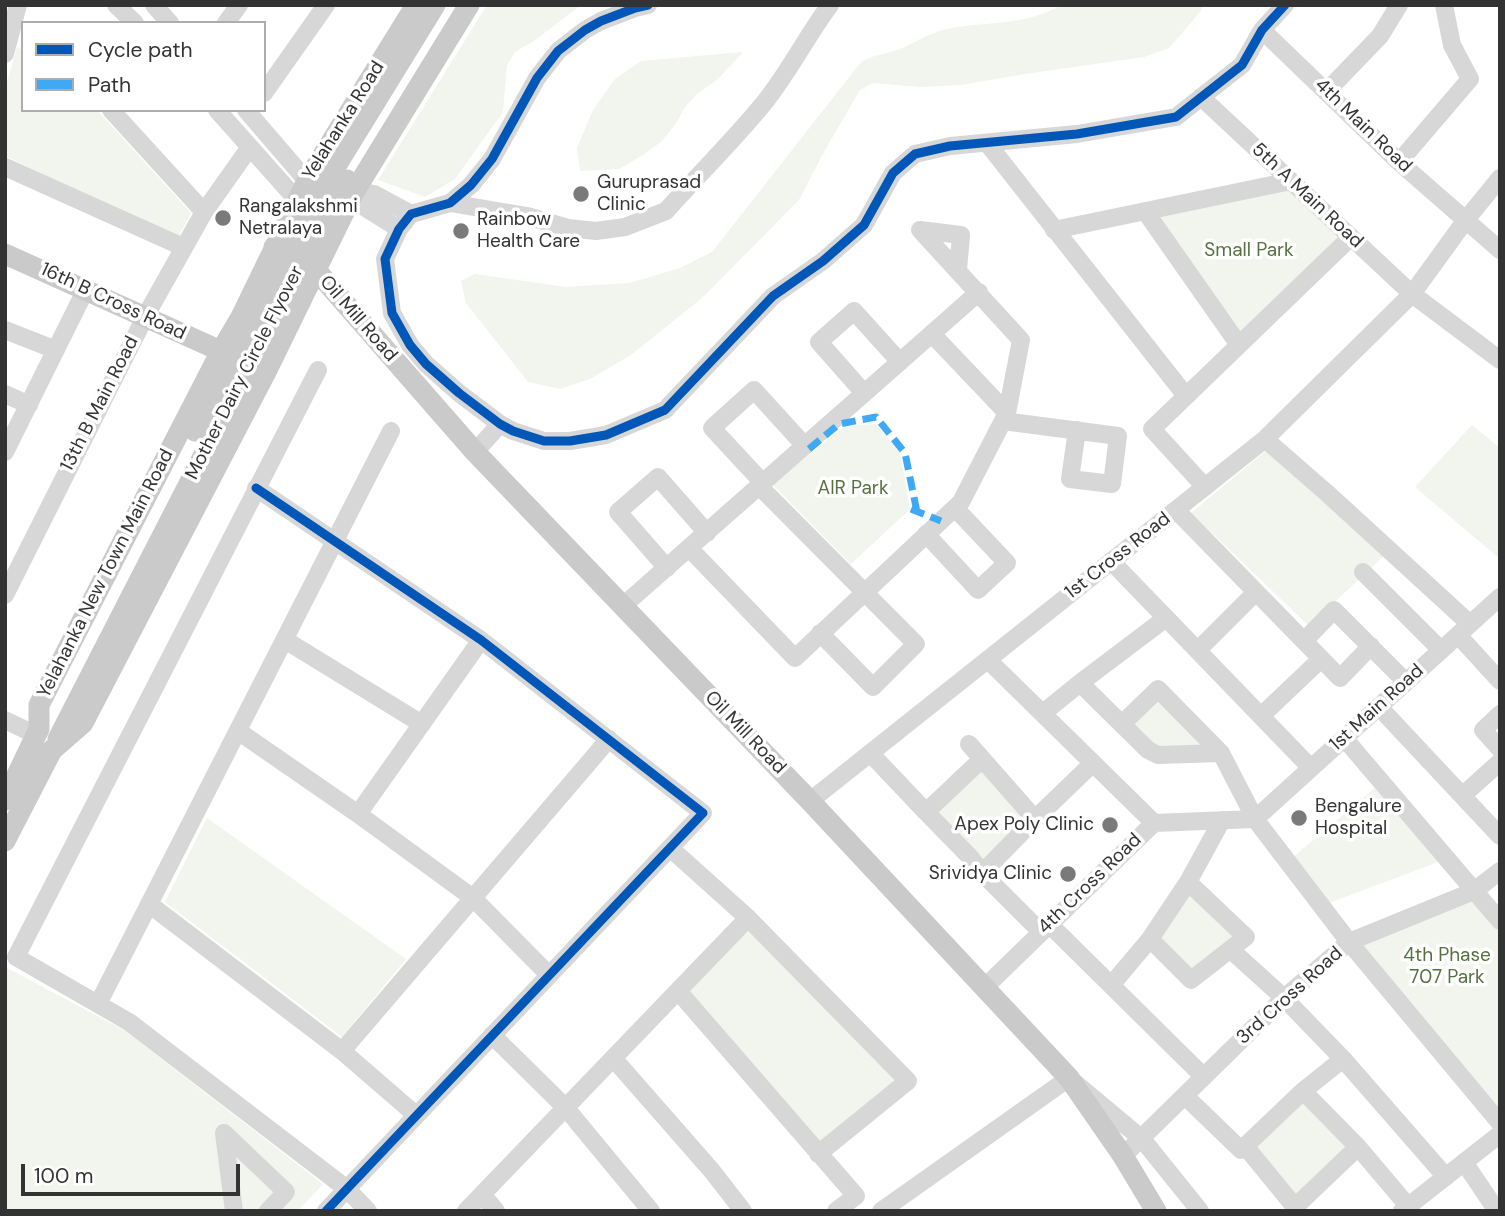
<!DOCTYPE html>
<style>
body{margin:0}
#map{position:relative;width:1505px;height:1216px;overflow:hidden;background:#fff;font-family:"DM Sans",sans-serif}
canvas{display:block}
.frame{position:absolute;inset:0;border:7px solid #333;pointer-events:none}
.legend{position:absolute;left:21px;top:21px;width:245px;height:91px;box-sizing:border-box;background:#fff;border:2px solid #adadad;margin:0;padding:9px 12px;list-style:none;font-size:21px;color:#333}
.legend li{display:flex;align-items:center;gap:14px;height:35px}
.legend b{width:35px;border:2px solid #adadad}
.scale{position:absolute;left:21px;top:1164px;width:219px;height:32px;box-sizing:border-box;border:4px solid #333;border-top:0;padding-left:9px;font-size:21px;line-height:24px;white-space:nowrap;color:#333;-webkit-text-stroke:5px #fff;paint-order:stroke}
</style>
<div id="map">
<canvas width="1505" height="1216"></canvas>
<div class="frame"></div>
<ul class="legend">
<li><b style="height:9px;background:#0057b8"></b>Cycle path</li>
<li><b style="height:9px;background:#3fa9f5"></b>Path</li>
</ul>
<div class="scale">100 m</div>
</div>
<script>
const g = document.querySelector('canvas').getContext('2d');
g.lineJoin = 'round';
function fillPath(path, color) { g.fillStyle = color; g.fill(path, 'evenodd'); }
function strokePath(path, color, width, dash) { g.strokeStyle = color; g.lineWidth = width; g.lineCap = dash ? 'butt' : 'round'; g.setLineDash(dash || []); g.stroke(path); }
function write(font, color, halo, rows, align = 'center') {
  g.font = font + ' "DM Sans",sans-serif'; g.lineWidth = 7; g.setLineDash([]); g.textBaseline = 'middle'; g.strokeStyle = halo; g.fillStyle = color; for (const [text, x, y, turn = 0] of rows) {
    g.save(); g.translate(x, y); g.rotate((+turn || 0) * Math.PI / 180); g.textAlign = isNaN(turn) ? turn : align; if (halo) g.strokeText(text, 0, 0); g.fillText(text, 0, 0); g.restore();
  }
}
const green = new Path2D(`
 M 487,5 L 581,5 L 534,41 L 515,52 L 507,65 L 503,112 L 455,179 L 425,197 L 378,180 Z
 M 1062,5 L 1203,5 L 1201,11 L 1169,48 L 1144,57 L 1025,74 L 961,85 L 919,87 L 873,83 L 860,90 L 825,150 L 799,200 L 702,298 L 631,355 L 590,379 L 560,389 L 528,382 L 466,303 L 461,281 L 475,274 L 566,287 L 629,283 L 680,268 L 712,252 L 861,62 C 875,54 883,55 897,50 C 916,43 931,31 952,28 C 994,21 1022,26 1062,5 Z
 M 17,47 L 23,50 L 23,110 L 97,110 L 191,213 L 177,239 L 5,156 L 5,89 Z
 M 743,52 L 718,79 L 696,95 L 685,107 L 677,122 L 662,141 L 643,155 L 619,169 L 580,171 L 577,148 L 593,110 L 615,79 L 641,61 Z
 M 1291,181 L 1351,237 L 1239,345 L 1145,211 Z
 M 875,424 L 900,452 L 910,509 L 851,564 L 771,483 L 846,426 Z
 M 1472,425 L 1500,448 L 1500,559 L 1415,487 Z
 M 1269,448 L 1387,553 L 1309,626 L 1191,513 Z
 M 1159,695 L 1211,748 L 1160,751 L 1128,725 Z
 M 982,762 L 1032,819 L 984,868 L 929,812 Z
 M 1375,788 L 1438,862 L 1329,903 L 1292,858 Z
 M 207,818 L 406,959 L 342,1037 L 165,902 Z
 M 1192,892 L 1238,938 L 1192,974 L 1157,939 Z
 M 1471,899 L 1500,933 L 1500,1111 L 1357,946 Z
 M 748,918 L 908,1081 L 818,1154 L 678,991 Z
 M 5,967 L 124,1030 L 323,1184 L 298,1211 L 5,1211 Z
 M 1301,1097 L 1351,1147 L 1293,1200 L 1249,1147 Z`);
const minor = new Path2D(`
 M 116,5 L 135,23
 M 154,5 L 170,23
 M 648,5 L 635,8 L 601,21 L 585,30 L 558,51 L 537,78 L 492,159 L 471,185 L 450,203 L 411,214 L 399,229 L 385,259 L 392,313 L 410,345 L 426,364 L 459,393 L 500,424 L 513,431 L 544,441 L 570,441 L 606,435 L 665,410 L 773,296 L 823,261 L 864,225 L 893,173 L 915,154 L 950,146 L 1077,134 L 1176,117 L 1242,65 L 1262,30 L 1285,5
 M 226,23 L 239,5
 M 1262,30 L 1399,162 L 1500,250
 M 5,54 L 18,5
 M 1326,92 L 1380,36 L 1399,5
 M 264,93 L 326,5
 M 1201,97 L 1412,294 L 1500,360
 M 111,110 L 204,212
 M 217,110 L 297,200
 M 246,110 L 307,181 L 374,194 L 411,214
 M 987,143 L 1186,396
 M 1399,162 L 1470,79 L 1452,45 L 1444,5
 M 5,167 L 183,247
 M 354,192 L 364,207 L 399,229
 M 450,203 L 527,216 L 568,228 L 596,231 L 625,227 L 666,211 C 698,175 733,141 764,103 C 789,72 806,37 830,5
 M 1145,211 L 1239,345
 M 1054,230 L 1291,181
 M 5,330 L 56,350
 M 932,334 L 1007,413
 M 318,370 L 16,957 L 129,1022 L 347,1189 L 368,1211
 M 864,393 L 819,342 L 854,311 L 900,362
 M 5,394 L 29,405
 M 1003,421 L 1118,436 L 1112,484 L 1070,479 L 1077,430
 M 1265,439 L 1328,494 L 1470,624
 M 5,452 L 86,289
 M 475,452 L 500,424
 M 763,483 L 712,428 L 754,390 L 805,446
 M 759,486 L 916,644 L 873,687 L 820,633
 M 1205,487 L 1152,429 L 1351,237
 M 256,488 L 481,640 L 703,813 L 326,1211
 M 1176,510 L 1340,678 L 1371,646
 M 926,534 L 978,590 L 1007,563 L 955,508
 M 689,548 L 795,658 L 961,502 L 1007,413 L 1021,340 L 920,230 L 961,235 L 958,270
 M 1111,561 L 1311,768
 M 667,568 L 618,512 L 658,477 L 707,533
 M 1363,572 L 1441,650
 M 5,595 L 145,317 L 204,212 L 250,147
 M 624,605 L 979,292
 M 1458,635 L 1500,681
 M 285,640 L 422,724
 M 1304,641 L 1334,610 L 1406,682
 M 1198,650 L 1256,592
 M 988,660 L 1154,823
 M 1080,683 L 1166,618
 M 1379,707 L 1500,836
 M 1043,713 L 1080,683 L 1148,750 L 1158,755 L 1221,753
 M 1500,714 L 1483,730 L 1500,749
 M 1261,716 L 1321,659
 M 5,720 L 36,735
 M 1122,724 L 1158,689 L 1221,753 L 1255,819 L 1349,942 L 1500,1123
 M 238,731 L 358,814 L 473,898 L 549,975
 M 1344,738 L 1500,921
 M 969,744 L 1035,819 L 982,873
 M 870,753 L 926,812
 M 982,759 L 926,812 L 970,857 L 982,873 L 1041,932
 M 1463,795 L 1500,762
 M 810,801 L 1265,439 L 1412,294 L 1465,221 L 1500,178
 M 358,814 L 481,640
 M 1035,819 L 1093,763
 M 1255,819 L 1500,597
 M 670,848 L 748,918 L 908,1081 L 818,1154
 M 149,904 L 342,1051 L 416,1115
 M 1049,924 L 1204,1077
 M 1150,939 L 1191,980 L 1246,937 L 1188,882
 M 1231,950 L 1284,998 L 1343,1059 L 1446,1177
 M 1112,984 L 1150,939 L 1188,882 L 1222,820
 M 985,987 L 1154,823 L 1255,819
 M 678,991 L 856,1196 L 836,1211
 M 98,1004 L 391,431
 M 492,1035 L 565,1107 L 651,1211
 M 342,1051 L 609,739
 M 613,1058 L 712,1171 L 743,1211
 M 1343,1059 L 1303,1091 L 1358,1147 L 1408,1206
 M 1185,1096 L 1241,1150 L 1303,1091
 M 1245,1146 L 1295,1207 L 1358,1147
 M 1123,1156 L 1284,998 L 1349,942 L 1474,891 L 1500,871
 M 1464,1162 L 1497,1211
 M 482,1194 L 496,1211
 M 234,1211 L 224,1133 L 286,1192 L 268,1211
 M 466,1211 L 748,918
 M 881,1211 L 1069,1078 L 1142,1139 L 1200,1211
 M 1402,1211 L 1500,1134`);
const major = new Path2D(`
 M 331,174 L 435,5
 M 274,247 L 315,269 L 475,452 L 810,801 L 1069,1078 L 1123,1156 L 1156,1211
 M 5,254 L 232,356
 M 58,739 L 212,439
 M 5,800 L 39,729 L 39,705 L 221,351 L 241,317 L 307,181 L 416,5
 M 5,841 L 52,750 L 83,723 L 266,372 L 354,192 L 469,5`);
const majorBridge = new Path2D(`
 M 195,431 L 331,174
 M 212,439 L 347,180`);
const quiet = new Path2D(`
 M 809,449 L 839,424 L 876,417 L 905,453 L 917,512
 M 911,509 L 941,521`);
const cycleway = new Path2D(`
 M 648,5 L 635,8 L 601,21 L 585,30 L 558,51 L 537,78 L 492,159 L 471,185 L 450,203 L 411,214 L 399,229 L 385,259 L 392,313 L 410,345 L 426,364 L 459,393 L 500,424 L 513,431 L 544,441 L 570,441 L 606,435 L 665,410 L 773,296 L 823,261 L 864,225 L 893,173 L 915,154 L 950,146 L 1077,134 L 1176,117 L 1242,65 L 1262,30 L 1285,5
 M 256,488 L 481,640 L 703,813 L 326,1211`);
const markers = [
 [581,194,9,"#7a7a7a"],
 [223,218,9,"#7a7a7a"],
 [461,231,9,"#7a7a7a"],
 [1299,818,9,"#7a7a7a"],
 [1110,825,9,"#7a7a7a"],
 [1068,874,9,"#7a7a7a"]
];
const streetNames = [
 ["Yelahanka Road",344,121,-58],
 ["4th Main Road",1363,126,44],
 ["5th A Main Road",1307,196,43],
 ["16th B Cross Road",113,302,25],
 ["Oil Mill Road",358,319,49],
 ["Mother Dairy Circle Flyover",245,373,-63],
 ["13th B Main Road",100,404,-63],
 ["1st Cross Road",1118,556,-38],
 ["Yelahanka New Town Main Road",106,574,-63],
 ["1st Main Road",1377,708,-42],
 ["Oil Mill Road",745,733,46],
 ["4th Cross Road",1090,884,-44],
 ["3rd Cross Road",1290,996,-42]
];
const poiNames = [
 ["Guruprasad",597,183],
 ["Clinic",597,205],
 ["Rangalakshmi",239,207],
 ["Netralaya",239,229],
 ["Rainbow",477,220],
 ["Health Care",477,242],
 ["Bengalure",1315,807],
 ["Hospital",1315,829],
 ["Apex Poly Clinic",1094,825,"right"],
 ["Srividya Clinic",1052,874,"right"]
];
const parkNames = [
 ["Small Park",1249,251],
 ["AIR Park",853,489],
 ["4th Phase",1447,956],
 ["707 Park",1447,978]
];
fillPath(green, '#f1f5ed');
strokePath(minor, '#d7d7d7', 18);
strokePath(major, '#cacaca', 21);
strokePath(majorBridge, '#cacaca', 21);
strokePath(quiet, '#3fa9f5', 7, [14, 7]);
strokePath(cycleway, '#0057b8', 9);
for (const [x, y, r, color] of markers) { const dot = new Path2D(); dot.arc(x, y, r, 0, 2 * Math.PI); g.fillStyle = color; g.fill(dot); strokePath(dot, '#fff', 2.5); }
write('19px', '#333', '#fff', streetNames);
write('19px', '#333', '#fff', poiNames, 'left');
write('19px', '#56703f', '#fff', parkNames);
</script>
